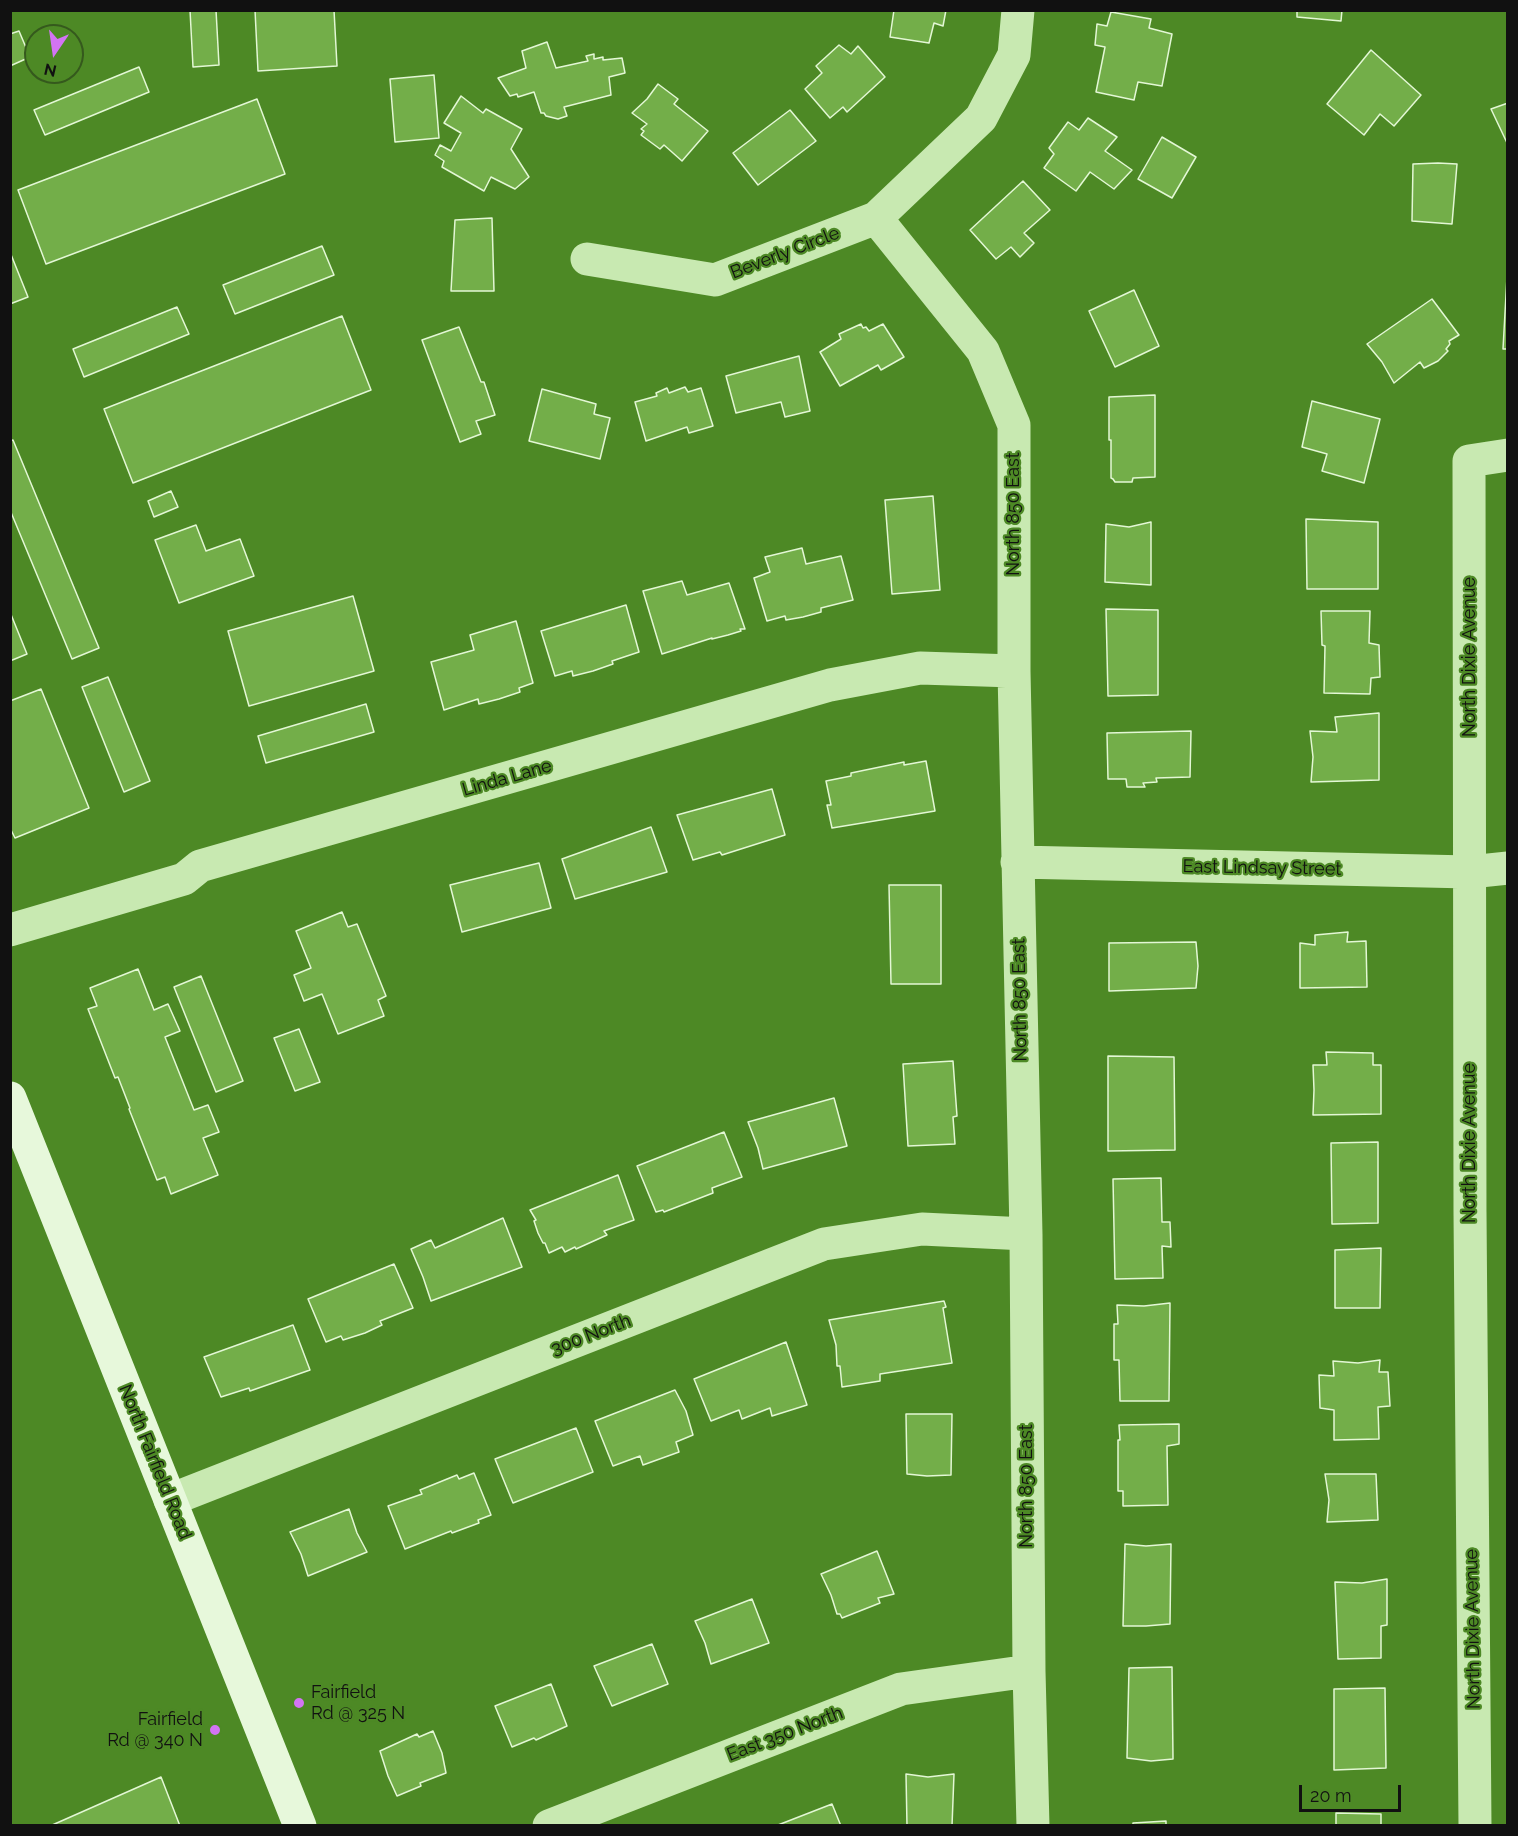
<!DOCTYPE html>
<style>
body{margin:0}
#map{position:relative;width:1518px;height:1836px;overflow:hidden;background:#4d8925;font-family:Raleway,sans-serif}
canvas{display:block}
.frame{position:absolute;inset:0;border:12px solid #111;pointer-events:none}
.north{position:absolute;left:24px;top:24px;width:60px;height:60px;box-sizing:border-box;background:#4d8925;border:2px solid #35591d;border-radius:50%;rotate:193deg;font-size:16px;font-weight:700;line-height:24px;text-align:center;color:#111}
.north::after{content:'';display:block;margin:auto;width:21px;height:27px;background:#d374f4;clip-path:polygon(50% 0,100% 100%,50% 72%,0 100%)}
.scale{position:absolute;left:1299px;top:1785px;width:102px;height:27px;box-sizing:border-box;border:3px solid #111;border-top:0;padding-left:8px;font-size:18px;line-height:21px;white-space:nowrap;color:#111;-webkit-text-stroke:4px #4d8925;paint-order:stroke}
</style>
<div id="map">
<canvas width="1518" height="1836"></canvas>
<div class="frame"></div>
<div class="north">N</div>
<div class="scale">20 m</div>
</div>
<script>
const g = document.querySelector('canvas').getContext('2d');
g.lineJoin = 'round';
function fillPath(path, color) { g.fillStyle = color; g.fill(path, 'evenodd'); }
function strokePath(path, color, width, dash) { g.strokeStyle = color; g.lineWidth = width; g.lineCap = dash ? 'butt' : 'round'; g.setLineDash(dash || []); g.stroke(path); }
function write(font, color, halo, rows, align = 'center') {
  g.font = font + ' Raleway,sans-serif'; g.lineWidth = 4.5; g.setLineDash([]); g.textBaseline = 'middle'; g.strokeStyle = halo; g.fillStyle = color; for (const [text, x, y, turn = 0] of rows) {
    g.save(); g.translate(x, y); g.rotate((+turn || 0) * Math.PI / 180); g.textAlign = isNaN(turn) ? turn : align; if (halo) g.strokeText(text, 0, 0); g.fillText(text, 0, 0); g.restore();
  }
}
const building = new Path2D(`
 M 190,10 L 216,10 L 219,65 L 193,67 Z
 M 255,10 L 334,10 L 337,66 L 258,71 Z
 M 894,10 L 946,10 L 943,26 L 934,23 L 929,43 L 890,37 Z
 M 1297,10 L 1342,10 L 1341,21 L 1297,17 Z
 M 1111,12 L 1151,19 L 1149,28 L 1172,34 L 1162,86 L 1138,82 L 1134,100 L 1096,92 L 1105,47 L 1095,45 L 1097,24 L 1107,26 Z
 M 19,31 L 30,57 L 10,66 L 10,34 Z
 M 547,42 L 556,68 L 588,61 L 586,56 L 594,54 L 594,59 L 603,57 L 603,60 L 622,58 L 625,73 L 609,77 L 611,95 L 564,107 L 567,116 L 558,119 L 546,116 L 544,113 L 541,113 L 534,92 L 518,97 L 517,94 L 510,96 L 498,78 L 526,68 L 522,51 Z
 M 839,45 L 851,54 L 858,46 L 885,77 L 847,112 L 843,107 L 830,118 L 805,89 L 822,73 L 816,66 Z
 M 1371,50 L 1421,95 L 1394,126 L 1380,114 L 1364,135 L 1327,104 Z
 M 139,67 L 149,92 L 45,135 L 34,110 Z
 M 434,75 L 439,138 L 395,142 L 390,79 Z
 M 658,84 L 678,99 L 674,104 L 708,131 L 682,161 L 664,145 L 660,149 L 641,135 L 644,131 L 641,129 L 647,124 L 632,113 L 647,99 Z
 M 461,96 L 483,113 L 486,109 L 522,129 L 511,149 L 529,177 L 515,189 L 491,177 L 484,191 L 442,167 L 444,161 L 435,155 L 440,145 L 451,151 L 461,133 L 444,123 Z
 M 257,99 L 285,174 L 46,264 L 18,190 Z
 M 1508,103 L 1508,145 L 1491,109 Z
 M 790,110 L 816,141 L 758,185 L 733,153 Z
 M 1088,118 L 1117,137 L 1105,151 L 1132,170 L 1114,189 L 1090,172 L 1076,191 L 1044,168 L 1054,154 L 1049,148 L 1068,122 L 1079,130 Z
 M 1162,137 L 1196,157 L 1172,198 L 1138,179 Z
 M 1438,163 L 1457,164 L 1452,224 L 1412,221 L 1413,164 Z
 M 1023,181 L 1050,210 L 1024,233 L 1034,243 L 1020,257 L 1011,247 L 996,259 L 970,230 Z
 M 492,218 L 494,291 L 451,291 L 455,220 Z
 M 322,246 L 334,275 L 235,314 L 223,285 Z
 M 10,252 L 28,297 L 10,304 Z
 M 1507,277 L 1508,277 L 1508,349 L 1503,349 Z
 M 1134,290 L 1159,346 L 1115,367 L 1089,311 Z
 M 1432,299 L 1459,335 L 1449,341 L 1450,344 L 1446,349 L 1448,351 L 1438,361 L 1424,368 L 1420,362 L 1394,383 L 1382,362 L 1367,344 Z
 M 177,307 L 189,334 L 84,377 L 73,349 Z
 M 342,316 L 371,390 L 133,483 L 104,409 Z
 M 861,324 L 863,328 L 866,327 L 869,331 L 883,324 L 904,357 L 881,370 L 878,365 L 840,386 L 820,352 L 841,339 L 839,334 Z
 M 459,327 L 481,382 L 484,382 L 495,415 L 476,421 L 481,434 L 460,442 L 422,340 Z
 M 799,356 L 810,411 L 785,417 L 781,402 L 736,413 L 726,376 Z
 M 685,387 L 688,392 L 701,388 L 713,426 L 689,433 L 687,427 L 646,441 L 635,402 L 657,396 L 656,393 L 667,388 L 669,393 Z
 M 542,389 L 596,404 L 594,414 L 610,418 L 600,459 L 529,441 Z
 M 1155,395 L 1155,477 L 1133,478 L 1132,482 L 1115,482 L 1113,479 L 1111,478 L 1111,440 L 1109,440 L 1109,397 Z
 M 1312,401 L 1380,419 L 1364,483 L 1322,471 L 1327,454 L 1302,447 Z
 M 13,440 L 99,648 L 72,659 L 10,510 L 10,441 Z
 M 171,491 L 178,507 L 154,517 L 148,501 Z
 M 933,496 L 940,590 L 892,594 L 885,500 Z
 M 1306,519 L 1378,522 L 1378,589 L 1307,589 Z
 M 1151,522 L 1151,585 L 1105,582 L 1106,524 L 1129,527 Z
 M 196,525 L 206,551 L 240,539 L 254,576 L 179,603 L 155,540 Z
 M 802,548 L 806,564 L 841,556 L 853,600 L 821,608 L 821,612 L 803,617 L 786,620 L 785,616 L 767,621 L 754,578 L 770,572 L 765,557 Z
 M 682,581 L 687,595 L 729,583 L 745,629 L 740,629 L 741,631 L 728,635 L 712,639 L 712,638 L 662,654 L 643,591 Z
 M 353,596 L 374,671 L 249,706 L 228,631 Z
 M 626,605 L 639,652 L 612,661 L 613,664 L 593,671 L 573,676 L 572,671 L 555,676 L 541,631 Z
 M 1106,609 L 1158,610 L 1158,695 L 1108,696 Z
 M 1321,611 L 1370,611 L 1369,643 L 1379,645 L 1380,677 L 1371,678 L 1370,694 L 1324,693 L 1325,646 L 1322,645 Z
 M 10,612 L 27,654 L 10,661 Z
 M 516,621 L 533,683 L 519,688 L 520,692 L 499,699 L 479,704 L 478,699 L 444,710 L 431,662 L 474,650 L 470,635 Z
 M 108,677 L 150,781 L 124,792 L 82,687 Z
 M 41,689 L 89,808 L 15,838 L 10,828 L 10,701 Z
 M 366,704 L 374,732 L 266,763 L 258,736 Z
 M 1379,713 L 1379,780 L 1311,782 L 1313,757 L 1310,731 L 1337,732 L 1335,717 Z
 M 1191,731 L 1190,777 L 1156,778 L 1157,782 L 1143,783 L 1145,787 L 1127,787 L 1126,779 L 1108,779 L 1107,733 Z
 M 926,761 L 935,811 L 832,828 L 827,805 L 831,805 L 826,781 L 851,776 L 851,773 L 904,762 L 904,765 Z
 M 772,789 L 785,835 L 722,855 L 720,852 L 693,860 L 677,815 Z
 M 651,827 L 667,872 L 575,899 L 562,859 Z
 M 539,863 L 551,908 L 462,932 L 450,885 Z
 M 889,885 L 941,885 L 941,984 L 891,984 Z
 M 342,912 L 348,927 L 357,924 L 386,996 L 378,1000 L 384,1016 L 338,1034 L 322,994 L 304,1001 L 294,975 L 311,968 L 296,931 Z
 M 1348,932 L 1347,942 L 1366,941 L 1367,987 L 1300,988 L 1300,943 L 1315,945 L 1315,935 Z
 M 1196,942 L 1198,966 L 1196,988 L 1109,991 L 1109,943 Z
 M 138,969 L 154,1010 L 168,1004 L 180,1031 L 165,1037 L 194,1110 L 208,1105 L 219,1132 L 203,1138 L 218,1175 L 171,1194 L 165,1177 L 157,1180 L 129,1109 L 130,1108 L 118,1077 L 115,1078 L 88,1009 L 97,1006 L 90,988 Z
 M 201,976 L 243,1081 L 216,1092 L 174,987 Z
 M 299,1029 L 320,1082 L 295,1091 L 274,1038 Z
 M 1326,1052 L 1373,1053 L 1373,1065 L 1381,1065 L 1381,1114 L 1313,1115 L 1314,1090 L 1313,1065 L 1327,1065 Z
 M 1108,1056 L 1174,1057 L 1175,1150 L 1108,1151 Z
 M 953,1061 L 957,1116 L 953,1117 L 955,1144 L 908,1146 L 903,1064 Z
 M 834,1098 L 847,1146 L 763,1169 L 758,1148 L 748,1122 Z
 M 724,1132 L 742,1177 L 712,1188 L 713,1193 L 664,1212 L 663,1210 L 656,1212 L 637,1166 Z
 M 1378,1142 L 1378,1223 L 1332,1224 L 1331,1143 Z
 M 618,1175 L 634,1220 L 604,1231 L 607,1235 L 576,1249 L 575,1247 L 565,1252 L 562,1247 L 549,1253 L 545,1243 L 543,1243 L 538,1233 L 534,1221 L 536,1220 L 530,1210 Z
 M 1161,1178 L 1162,1222 L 1170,1222 L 1171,1247 L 1162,1246 L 1163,1278 L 1115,1279 L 1113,1179 Z
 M 503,1218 L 522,1267 L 431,1301 L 423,1277 L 411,1249 L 431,1240 L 435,1248 Z
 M 1381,1248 L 1380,1308 L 1335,1308 L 1335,1250 Z
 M 394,1264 L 413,1308 L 380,1321 L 382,1325 L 365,1333 L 343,1340 L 341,1336 L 326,1342 L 308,1299 Z
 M 944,1301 L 946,1307 L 943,1308 L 952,1363 L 880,1374 L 880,1381 L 842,1387 L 840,1366 L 837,1366 L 836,1345 L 829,1320 Z
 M 1170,1303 L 1169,1401 L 1120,1401 L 1119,1360 L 1114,1360 L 1114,1324 L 1118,1324 L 1117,1305 L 1144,1306 Z
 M 293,1325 L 310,1370 L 250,1391 L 249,1388 L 221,1397 L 204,1357 Z
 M 786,1342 L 807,1405 L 772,1416 L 770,1408 L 742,1419 L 739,1410 L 711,1421 L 694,1379 Z
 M 1380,1360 L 1379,1372 L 1388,1372 L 1390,1406 L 1378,1407 L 1379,1439 L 1334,1440 L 1334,1410 L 1320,1408 L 1319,1375 L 1334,1376 L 1333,1361 L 1358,1363 Z
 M 675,1390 L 686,1411 L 693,1435 L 676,1442 L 679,1452 L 643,1465 L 640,1456 L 613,1466 L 595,1421 Z
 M 906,1414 L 952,1414 L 951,1475 L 927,1476 L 907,1474 Z
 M 1179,1424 L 1179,1444 L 1167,1446 L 1168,1505 L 1123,1506 L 1123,1491 L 1118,1491 L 1118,1440 L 1120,1440 L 1119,1425 Z
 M 576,1428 L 593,1472 L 513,1503 L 495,1459 Z
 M 474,1473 L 491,1515 L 478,1520 L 479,1523 L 452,1533 L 451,1531 L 405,1549 L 388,1506 L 422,1494 L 420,1490 L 457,1475 L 459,1479 Z
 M 1325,1474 L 1376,1474 L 1378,1520 L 1327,1522 L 1329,1500 Z
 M 349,1509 L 357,1533 L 367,1552 L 308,1576 L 301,1554 L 290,1532 Z
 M 1125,1544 L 1146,1546 L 1171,1544 L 1170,1624 L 1146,1626 L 1123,1626 Z
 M 877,1551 L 894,1594 L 878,1598 L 880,1603 L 842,1618 L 840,1614 L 837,1614 L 831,1595 L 821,1574 Z
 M 1387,1579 L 1387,1625 L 1381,1626 L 1381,1658 L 1338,1659 L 1335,1582 L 1362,1583 Z
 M 752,1599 L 769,1643 L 711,1664 L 705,1643 L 695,1621 Z
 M 652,1644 L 668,1684 L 612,1706 L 594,1666 Z
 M 1172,1667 L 1173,1759 L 1151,1761 L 1127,1758 L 1129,1668 Z
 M 551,1684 L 567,1726 L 536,1740 L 534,1738 L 512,1747 L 495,1706 Z
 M 1385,1688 L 1386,1768 L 1334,1770 L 1334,1689 Z
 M 433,1731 L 442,1753 L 446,1773 L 420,1783 L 421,1786 L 397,1796 L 388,1776 L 380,1751 L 417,1734 L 419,1737 Z
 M 906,1774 L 928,1777 L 954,1774 L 952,1826 L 907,1826 Z
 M 161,1777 L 180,1826 L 50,1826 Z
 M 832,1804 L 841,1826 L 778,1825 Z
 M 1336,1813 L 1381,1814 L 1381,1826 L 1336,1826 Z
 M 1166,1821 L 1166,1826 L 1133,1826 L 1133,1823 Z`);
const minor = new Path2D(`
 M 876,218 L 983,351 L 1014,425 L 1014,671 L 1026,1234 L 1029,1671 L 1033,1826
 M 587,259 L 715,280 L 876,218 L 981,118 L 1014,55 L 1018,10
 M 1017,862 L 1470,872 L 1508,868
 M 10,930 L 184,879 L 200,866 L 830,685 L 920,668 L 1014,671
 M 170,1500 L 824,1244 L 922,1229 L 1026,1234
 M 549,1826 L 901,1689 L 1029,1671
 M 1475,1826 L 1470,1212 L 1469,461 L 1508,455`);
const secondary = new Path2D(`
 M 10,1098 L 300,1826`);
const markers = [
 [299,1703,6,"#d374f4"],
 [215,1730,6,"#d374f4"]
];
const streetNames = [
 ["Beverly Circle",785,253,-21],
 ["North 850 East",1014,514,-90],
 ["North Dixie Avenue",1470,657,-90],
 ["Linda Lane",507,778,-16],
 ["East Lindsay Street",1262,868,1],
 ["North 850 East",1020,1000,-91],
 ["North Dixie Avenue",1470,1143,-90],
 ["300 North",591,1335,-21],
 ["North Fairfield Road",155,1462,68],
 ["North 850 East",1027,1486,-90],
 ["North Dixie Avenue",1473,1629,-91],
 ["East 350 North",785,1734,-21]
];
const poiNames = [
 ["Fairfield",311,1693],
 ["Rd @ 325 N",311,1714],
 ["Fairfield",203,1720,"right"],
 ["Rd @ 340 N",203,1741,"right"]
];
fillPath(building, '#73ae49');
strokePath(building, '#e3f7d5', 1.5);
strokePath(minor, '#c8e9b1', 33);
strokePath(secondary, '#e7f8db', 33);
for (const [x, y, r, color] of markers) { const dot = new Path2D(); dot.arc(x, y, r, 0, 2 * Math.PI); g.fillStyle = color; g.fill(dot); strokePath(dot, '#4d8925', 2); }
write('18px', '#111', '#4d8925', streetNames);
write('18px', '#111', '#4d8925', poiNames, 'left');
</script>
